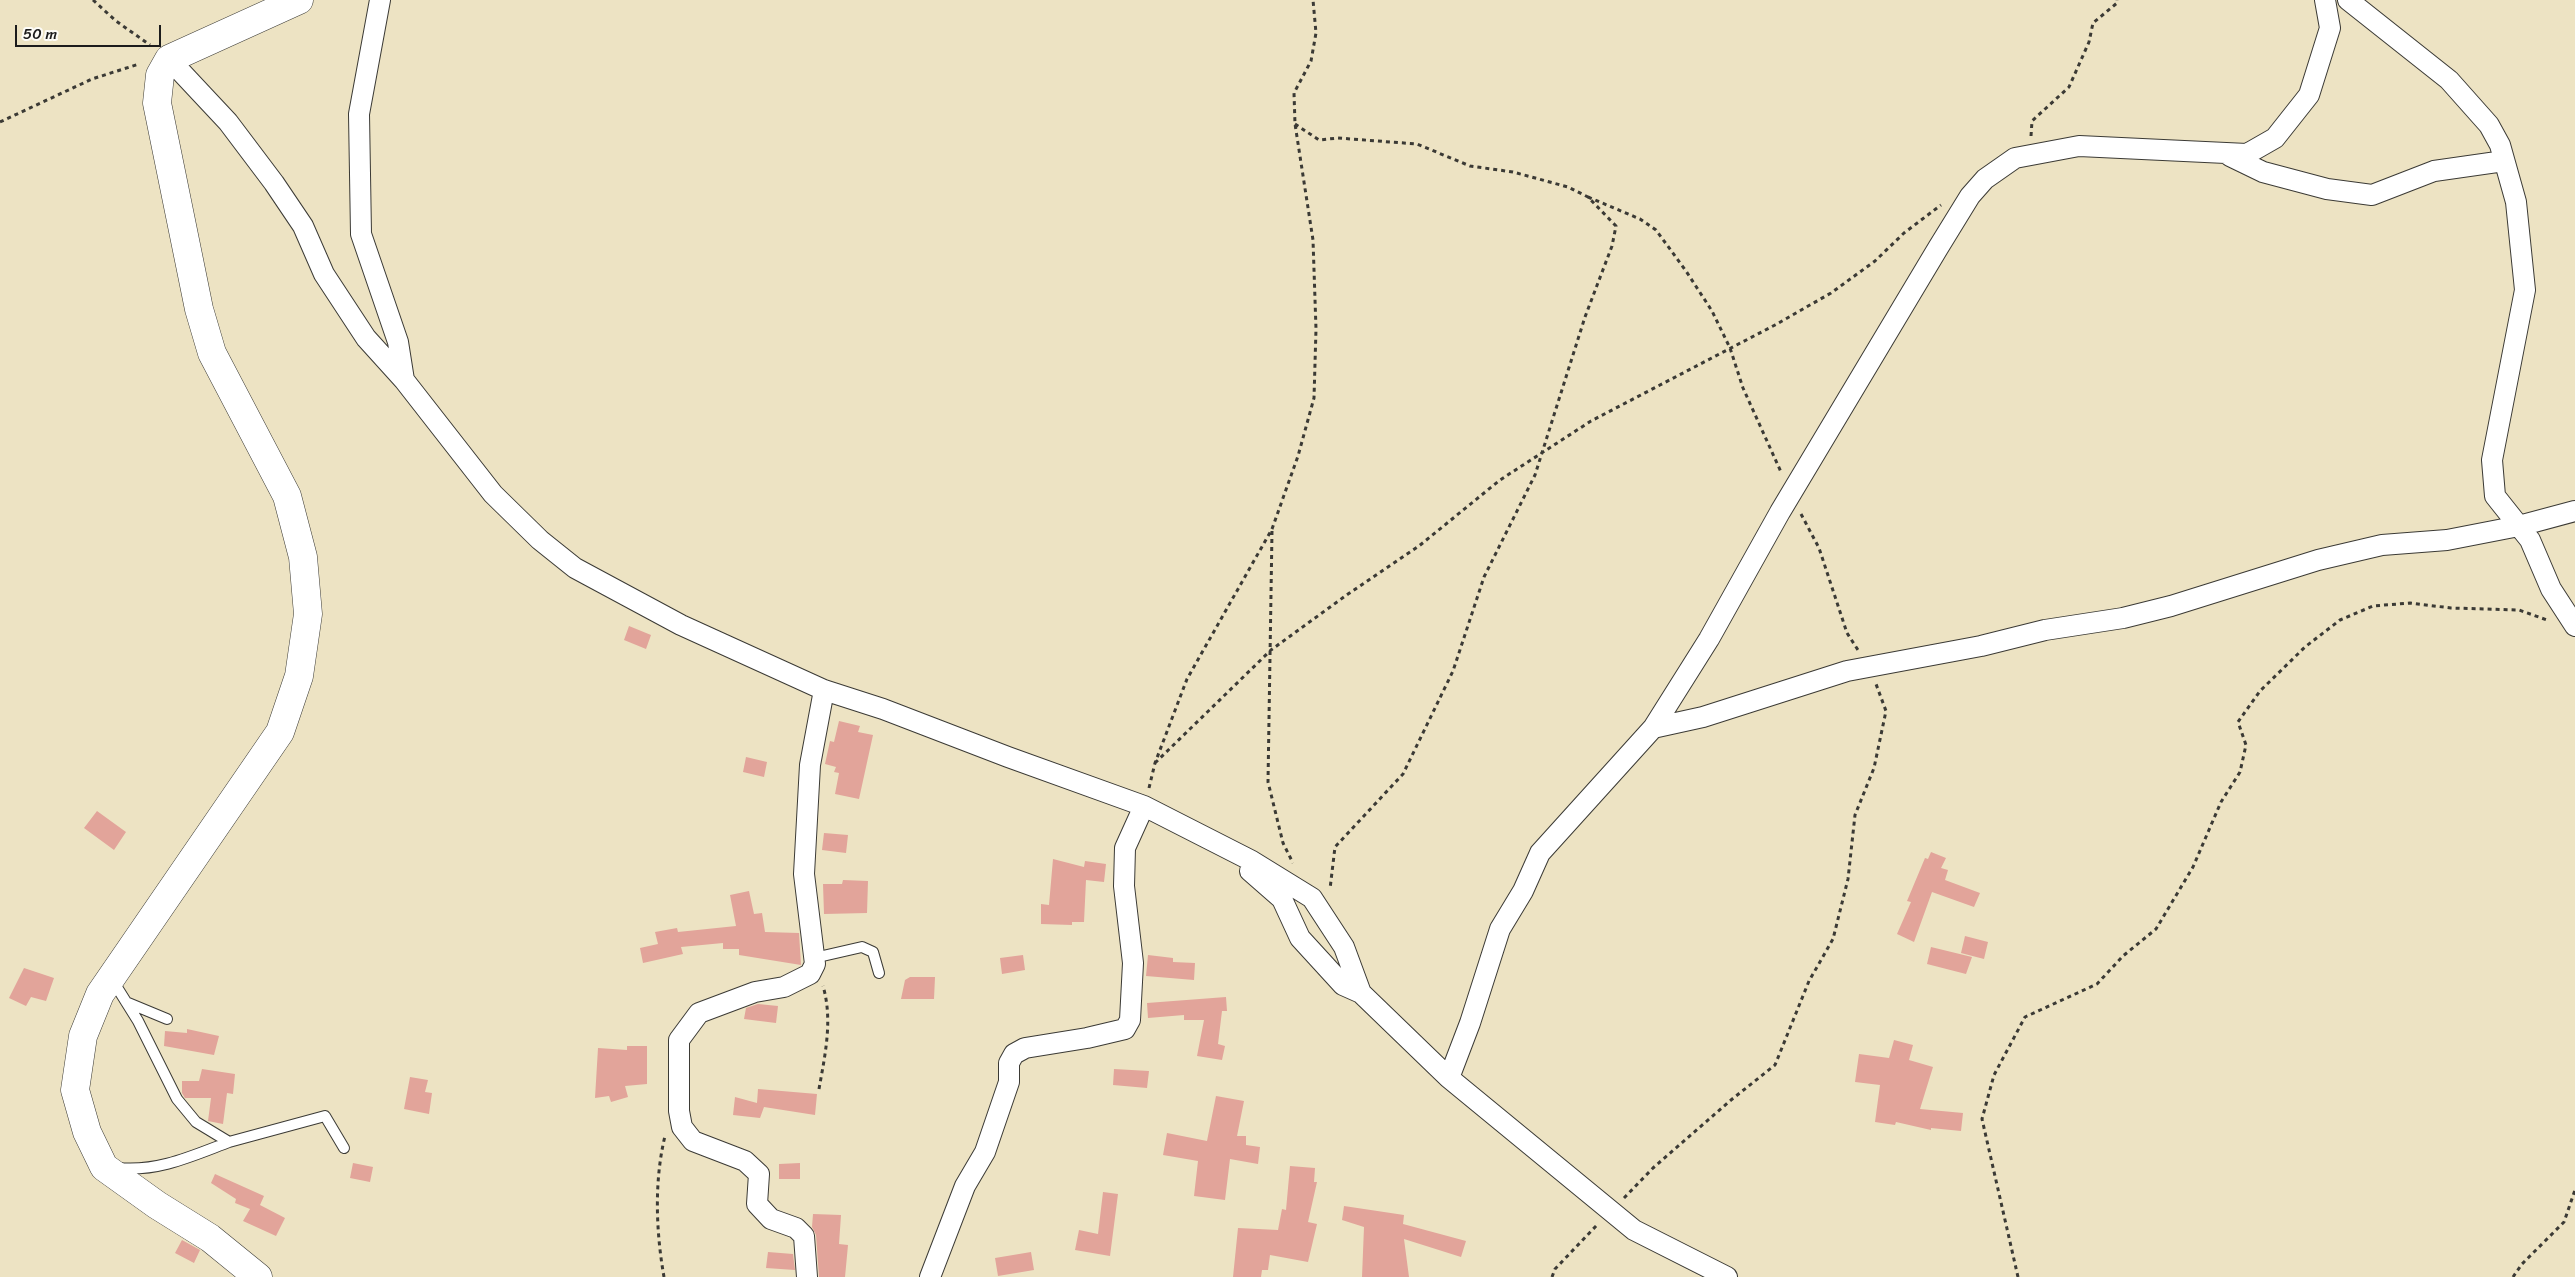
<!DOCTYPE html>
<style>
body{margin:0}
#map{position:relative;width:2575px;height:1277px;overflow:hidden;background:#ede3c3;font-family:Sriracha,sans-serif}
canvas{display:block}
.scale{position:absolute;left:15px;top:25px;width:146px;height:22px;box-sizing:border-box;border:2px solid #1c1c1c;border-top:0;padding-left:6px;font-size:15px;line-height:18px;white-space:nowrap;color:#1c1c1c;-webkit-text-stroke:4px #fdfcf7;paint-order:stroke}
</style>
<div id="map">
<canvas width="2575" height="1277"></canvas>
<div class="scale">50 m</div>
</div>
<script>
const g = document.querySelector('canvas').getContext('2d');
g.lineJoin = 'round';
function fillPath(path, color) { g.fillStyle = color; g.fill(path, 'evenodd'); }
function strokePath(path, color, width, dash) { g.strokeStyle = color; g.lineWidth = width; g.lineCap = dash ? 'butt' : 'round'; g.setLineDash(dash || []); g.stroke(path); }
const building = new Path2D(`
 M 629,626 L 651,635 L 646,649 L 624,640 Z
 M 839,721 L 860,726 L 858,732 L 873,735 L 859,799 L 835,794 L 839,773 L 834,772 L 836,767 L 825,764 L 830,741 L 834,742 Z
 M 746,757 L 767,762 L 764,777 L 743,772 Z
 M 97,811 L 126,832 L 114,850 L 84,828 Z
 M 824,833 L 848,835 L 846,853 L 822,850 Z
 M 1931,852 L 1946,858 L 1941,868 L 1948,870 L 1945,880 L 1980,893 L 1974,907 L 1932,892 L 1914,942 L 1897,934 L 1911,902 L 1907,901 L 1925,858 L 1928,859 Z
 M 1053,859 L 1084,867 L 1085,861 L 1106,864 L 1104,882 L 1086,880 L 1084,922 L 1072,922 L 1072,925 L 1041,924 L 1041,904 L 1049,905 Z
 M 843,880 L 868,881 L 867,913 L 824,914 L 823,884 L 842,884 Z
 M 749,891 L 754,914 L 762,913 L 765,932 L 799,933 L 801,965 L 739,955 L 739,949 L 723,949 L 723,943 L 681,947 L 683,954 L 643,963 L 640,948 L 658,944 L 655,932 L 677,928 L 678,932 L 736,926 L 730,895 Z
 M 1965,936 L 1988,942 L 1984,959 L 1961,953 Z
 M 1931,947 L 1972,957 L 1966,974 L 1927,964 Z
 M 1023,955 L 1025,970 L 1002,974 L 1000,958 Z
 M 1148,955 L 1173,958 L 1173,962 L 1195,963 L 1194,980 L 1146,976 Z
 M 24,968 L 54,978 L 46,1001 L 31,997 L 26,1006 L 9,998 Z
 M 910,977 L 935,977 L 934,999 L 901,999 L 905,980 Z
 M 1226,997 L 1227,1011 L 1222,1011 L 1218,1044 L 1225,1046 L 1222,1060 L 1197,1056 L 1204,1020 L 1184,1020 L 1184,1015 L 1148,1018 L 1147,1003 Z
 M 758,1004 L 778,1006 L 776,1023 L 744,1019 L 746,1008 Z
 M 187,1029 L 219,1036 L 214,1055 L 164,1046 L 165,1031 L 187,1033 Z
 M 1894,1040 L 1913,1045 L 1909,1060 L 1933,1067 L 1920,1109 L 1963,1113 L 1961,1131 L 1931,1128 L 1931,1130 L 1896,1122 L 1895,1125 L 1875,1122 L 1880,1085 L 1855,1082 L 1859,1054 L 1889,1058 Z
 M 627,1046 L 647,1046 L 647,1084 L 625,1086 L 628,1097 L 611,1102 L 609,1096 L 595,1098 L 598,1048 L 627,1050 Z
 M 202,1069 L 235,1074 L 233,1094 L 227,1093 L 223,1124 L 208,1121 L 211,1098 L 185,1098 L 182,1093 L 182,1081 L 199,1081 Z
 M 1114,1069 L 1149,1071 L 1147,1088 L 1113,1085 Z
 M 410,1077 L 428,1080 L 425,1092 L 432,1093 L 429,1114 L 404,1109 Z
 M 758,1089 L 817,1094 L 815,1115 L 764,1107 L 760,1118 L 733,1115 L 735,1097 L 757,1103 Z
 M 1216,1096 L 1244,1101 L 1237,1136 L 1246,1136 L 1246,1145 L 1260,1147 L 1258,1164 L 1230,1159 L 1225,1200 L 1194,1196 L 1198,1161 L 1163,1155 L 1167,1133 L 1207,1141 Z
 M 353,1163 L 373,1167 L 370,1182 L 350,1178 Z
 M 800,1163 L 800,1179 L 779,1179 L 779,1164 Z
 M 1290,1166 L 1315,1168 L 1314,1182 L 1317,1182 L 1308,1222 L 1317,1224 L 1308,1262 L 1270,1255 L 1268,1270 L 1262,1270 L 1261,1277 L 1233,1277 L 1238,1228 L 1278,1230 L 1282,1209 L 1286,1210 Z
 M 215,1174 L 264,1196 L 260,1205 L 285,1218 L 276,1236 L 243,1221 L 250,1209 L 235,1203 L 236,1199 L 211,1183 Z
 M 1103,1192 L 1118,1194 L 1110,1256 L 1075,1250 L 1079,1230 L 1098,1234 Z
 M 1344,1206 L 1404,1215 L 1403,1224 L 1466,1241 L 1461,1257 L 1404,1239 L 1409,1277 L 1362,1277 L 1364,1227 L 1342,1220 Z
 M 813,1214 L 841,1215 L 839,1244 L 848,1245 L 845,1277 L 819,1277 L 816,1235 L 812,1227 Z
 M 182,1240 L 200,1250 L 194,1263 L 175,1253 Z
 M 768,1252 L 793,1254 L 795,1270 L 766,1268 Z
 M 1031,1252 L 1034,1270 L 998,1276 L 995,1258 Z`);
const path = new Path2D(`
 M 93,0 L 116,21 L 150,45
 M 0,122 L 92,79 L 139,64
 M 1295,124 L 1319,140 L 1338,138 L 1417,144 L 1470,166 L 1513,172 L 1568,187 L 1588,197 L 1616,226 L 1612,246 L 1585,317 L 1535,475 L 1484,577 L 1453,671 L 1403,774 L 1335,847 L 1330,889
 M 2031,136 L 2032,121 L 2069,87 L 2089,42 L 2093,23 L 2117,3 L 2117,0
 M 1588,197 L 1640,219 L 1656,230 L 1686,271 L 1712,311 L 1730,348 L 1743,388 L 1781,472
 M 1801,514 L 1819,548 L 1847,633 L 1858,650
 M 1272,531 L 1268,782 L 1283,843 L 1293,863
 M 1155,763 L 1271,650 L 1348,594 L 1419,546 L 1500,480 L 1591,421 L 1775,325 L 1831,293 L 1875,261 L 1904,233 L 1941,205
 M 1149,788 L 1155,763 L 1187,679 L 1272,529 L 1298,456 L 1314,398 L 1316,329 L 1313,240 L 1295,124 L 1294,93 L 1311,61 L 1316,33 L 1313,0
 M 819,1089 C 825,1055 833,1020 823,986
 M 1624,1198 L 1653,1168 L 1731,1100 L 1775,1065 L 1809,981 L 1833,939 L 1848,879 L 1855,815 L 1874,768 L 1886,711 L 1876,684
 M 664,1277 C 656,1232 654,1181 665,1136
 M 1552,1277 L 1555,1269 L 1597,1225
 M 2018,1277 L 1982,1119 L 1994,1075 L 2025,1017 L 2097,984 L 2123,956 L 2156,929 L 2193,867 L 2221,802 L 2240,772 L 2246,745 L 2238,722 L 2260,691 L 2305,647 L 2340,620 L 2373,606 L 2410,603 L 2451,608 L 2519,610 L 2547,620
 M 2513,1277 L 2522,1264 L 2564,1222 L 2575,1190`);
const lane = new Path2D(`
 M 814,958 L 862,947 L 873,952 L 879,973
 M 113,981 L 138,1021 L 177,1099 L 196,1122 L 229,1142 L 325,1116 L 344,1148
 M 126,1002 L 167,1019
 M 118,1168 C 158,1172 192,1156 229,1142`);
const street = new Path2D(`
 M 380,0 L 359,114 L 361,234 L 398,342 L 404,380
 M 2348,0 L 2449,80 L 2489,125 L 2500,145 L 2516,202 L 2525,290 L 2492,460 L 2495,496 L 2530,540 L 2551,589 L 2575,626
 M 169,59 L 228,122 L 274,183 L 303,226 L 324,274 L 366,338 L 404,380 L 493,494 L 540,540 L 575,568 L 681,625 L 824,690 L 883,709 L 1008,757 L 1144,806 L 1252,861 L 1312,898 L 1344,947 L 1361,993 L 1449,1078 L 1634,1230 L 1727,1277
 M 2230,156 L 2263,172 L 2327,189 L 2372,195 L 2434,171 L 2504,161
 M 1653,728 L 1709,639 L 1780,512 L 1938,248 L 1970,196 L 1985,179 L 2015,158 L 2079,146 L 2247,154 L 2275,138 L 2309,95 L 2330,28 L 2325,0
 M 1250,871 L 1282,899 L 1300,938 L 1343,985 L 1361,993
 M 1449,1078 L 1470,1023 L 1500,929 L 1523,891 L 1540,853 L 1653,728 L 1703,717 L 1847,671 L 1981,646 L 2045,630 L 2123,618 L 2171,606 L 2318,560 L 2382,545 L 2447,540 L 2519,526 L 2575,511
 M 807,1277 L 804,1236 L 796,1228 L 771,1219 L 757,1204 L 759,1174 L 745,1161 L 693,1141 L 682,1127 L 679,1111 L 679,1040 L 699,1013 L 755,992 L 784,987 L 810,974 L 815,964 L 804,874 L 810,765 L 824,690
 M 930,1277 L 965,1186 L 985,1152 L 1009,1082 L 1009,1063 L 1014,1054 L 1025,1048 L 1087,1038 L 1125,1029 L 1130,1020 L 1133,963 L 1124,886 L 1125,848 L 1144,806`);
const secondary = new Path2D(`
 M 258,1277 L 210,1238 L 157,1205 L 104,1167 L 87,1132 L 75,1090 L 83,1036 L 100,994 L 280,732 L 299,676 L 308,614 L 303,557 L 287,496 L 212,353 L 199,309 L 157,103 L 160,75 L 169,59 L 299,0`);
fillPath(building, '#e2a49a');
strokePath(lane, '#3b3a35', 12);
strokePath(street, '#3b3a35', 22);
strokePath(secondary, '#3b3a35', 29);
strokePath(path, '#3b3a35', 3, [4, 4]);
strokePath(lane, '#fff', 10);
strokePath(street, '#fff', 20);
strokePath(secondary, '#fff', 28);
</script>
